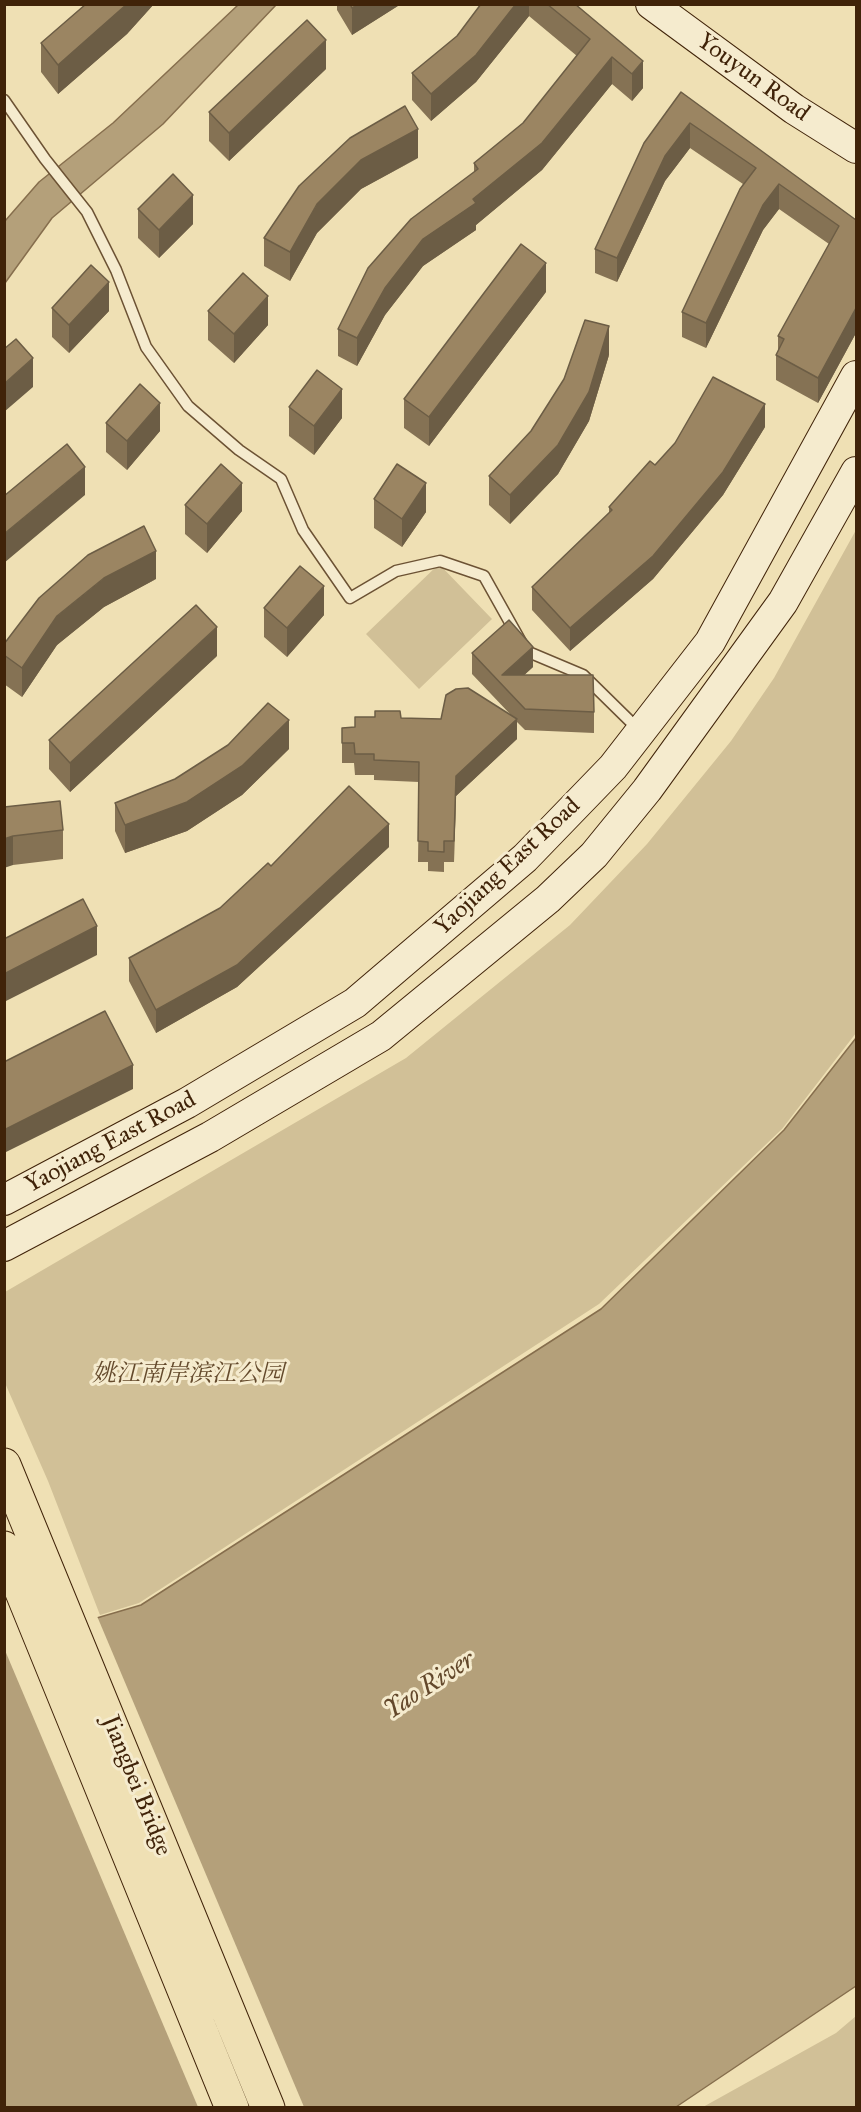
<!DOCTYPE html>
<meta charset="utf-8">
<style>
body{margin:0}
#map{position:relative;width:861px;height:2112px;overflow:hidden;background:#efe0b4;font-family:"IM FELL Great Primer",serif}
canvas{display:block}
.frame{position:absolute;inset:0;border:6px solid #402309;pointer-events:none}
</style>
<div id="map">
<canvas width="861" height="2112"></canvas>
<div class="frame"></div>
</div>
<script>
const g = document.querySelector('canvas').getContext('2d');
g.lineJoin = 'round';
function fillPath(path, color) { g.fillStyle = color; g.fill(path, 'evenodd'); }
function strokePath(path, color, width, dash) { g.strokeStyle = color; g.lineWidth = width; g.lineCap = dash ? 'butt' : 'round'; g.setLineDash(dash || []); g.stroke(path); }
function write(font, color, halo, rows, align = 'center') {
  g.font = font + ' "IM FELL Great Primer","Noto Serif SC",serif'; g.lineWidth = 6; g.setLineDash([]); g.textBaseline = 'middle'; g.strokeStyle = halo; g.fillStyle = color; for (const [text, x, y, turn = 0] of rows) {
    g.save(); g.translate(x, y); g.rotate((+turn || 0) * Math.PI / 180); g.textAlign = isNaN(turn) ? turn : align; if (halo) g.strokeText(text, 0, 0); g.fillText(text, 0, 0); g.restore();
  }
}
const green = new Path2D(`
 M 856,530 L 856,1033 L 782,1129 L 599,1304 L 139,1603 L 100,1615 L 48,1481 L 5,1383 L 5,1292 L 406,1058 L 570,925 L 647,844 L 731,741 L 774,678 Z
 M 439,564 L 492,619 L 419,689 L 366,634 Z
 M 856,2016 L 856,2107 L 703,2107 L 836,2033 Z`);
const water = new Path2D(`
 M 238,5 L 276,5 L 163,124 L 52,218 L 5,283 L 5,221 L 39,182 L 113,123 Z
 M 856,1038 L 856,1986 L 676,2107 L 5,2108 L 5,1645 L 141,1605 L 601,1309 L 784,1130 Z`);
const pier = new Path2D(`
 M 97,1616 L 304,2107 L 198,2107 L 4,1648 L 4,1642 Z`);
const lane = new Path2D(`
 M 4,100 L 45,159 L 87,212 L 116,270 L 146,347 L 188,406 L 239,450 L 281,479 L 303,530 L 350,598 L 396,571 L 440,561 L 484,576 L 526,651 L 583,675 L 640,731`);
const secondary = new Path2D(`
 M 651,4 L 794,109 L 856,148
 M 4,1200 L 187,1103 L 355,1003 L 525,858 L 613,767 L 710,642 L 856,376
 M 4,1246 L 210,1137 L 381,1036 L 548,899 L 594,855 L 647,790 L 783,602 L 856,472`);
const primary = new Path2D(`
 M 4,1465 L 268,2108
 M 4,1548 L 232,2108`);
const wall = new Path2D(`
 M 86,4 L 154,4 L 127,34 L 58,94 L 41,72 L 41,43 Z
 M 337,4 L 401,4 L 352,35 L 337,10 Z
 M 481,4 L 575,4 L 643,88 L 632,101 L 612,84 L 542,170 L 476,225 L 476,230 L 423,266 L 385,315 L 357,366 L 338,356 L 338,329 L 474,172 L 474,163 L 523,123 L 577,56 L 529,16 L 476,82 L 431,121 L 412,100 L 412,73 L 457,36 Z
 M 326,69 L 229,161 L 209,141 L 209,112 Z
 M 681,92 L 856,220 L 856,333 L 818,403 L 776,380 L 776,355 L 778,352 L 778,336 L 829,244 L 779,209 L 763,230 L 706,348 L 682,337 L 682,312 L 743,184 L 690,148 L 665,181 L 617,282 L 595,273 L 595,249 Z
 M 418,158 L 361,189 L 317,233 L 290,281 L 264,266 L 264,238 Z
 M 138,209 L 193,224 L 159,258 L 138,238 Z
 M 546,292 L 429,446 L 404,428 L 404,399 Z
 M 52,308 L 109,311 L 69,353 L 52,337 Z
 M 208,311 L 268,325 L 234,363 L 208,340 Z
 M 609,355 L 589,421 L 558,474 L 510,524 L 489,505 L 489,476 Z
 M 289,407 L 342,418 L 314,455 L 289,436 Z
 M 106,423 L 160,431 L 127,470 L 106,452 Z
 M 765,427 L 723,495 L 653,579 L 570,651 L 532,610 L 532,587 L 609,514 L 609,507 L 655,465 Z
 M 374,499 L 426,512 L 402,547 L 374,528 Z
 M 185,505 L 242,511 L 207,553 L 185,534 Z
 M 156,579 L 104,607 L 57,645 L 22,697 L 4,684 L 4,644 Z
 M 264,608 L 324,615 L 287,657 L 264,637 Z
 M 472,653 L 533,667 L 524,675 L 594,712 L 594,733 L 525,730 L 517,722 L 517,739 L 456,796 L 454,862 L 444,862 L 444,872 L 428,871 L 428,862 L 418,862 L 419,782 L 374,780 L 374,775 L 355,775 L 354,763 L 342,763 L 342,728 L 355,728 L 401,718 L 441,719 L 510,714 L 472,674 Z
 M 217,656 L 70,792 L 49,769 L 49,740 Z
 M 289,749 L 242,795 L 187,831 L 125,853 L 115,831 L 115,803 Z
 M 4,807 L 63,830 L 63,859 L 13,865 Z
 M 389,847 L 237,987 L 156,1033 L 129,981 L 129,958 L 220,908 L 271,866 Z`);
const shadedWall = new Path2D(`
 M 127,4 L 154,4 L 127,34 L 58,94 L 58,65 Z
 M 358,4 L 401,4 L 352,35 L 352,8 Z
 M 516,4 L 529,4 L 529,16 L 476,82 L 431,121 L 431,94 Z
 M 326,40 L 326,69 L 229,161 L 229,133 Z
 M 612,57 L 612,84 L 542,170 L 476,225 L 476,230 L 423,266 L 385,315 L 357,366 L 357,338 L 385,288 L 423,239 L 473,199 Z
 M 643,61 L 643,88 L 632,101 L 632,74 Z
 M 690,123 L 690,148 L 665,181 L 617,282 L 617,258 L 665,156 Z
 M 418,129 L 418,158 L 361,189 L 317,233 L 290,281 L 290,252 L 317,204 L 361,160 Z
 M 779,184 L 779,209 L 763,230 L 706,348 L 706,323 L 763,205 Z
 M 193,195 L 193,224 L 159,258 L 159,230 Z
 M 546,263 L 546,292 L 429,446 L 429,417 Z
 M 109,282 L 109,311 L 69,353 L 69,325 Z
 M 268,296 L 268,325 L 234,363 L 234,334 Z
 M 856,308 L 856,333 L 818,403 L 818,378 Z
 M 609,326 L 609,355 L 589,421 L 558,474 L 510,524 L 510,495 Z
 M 33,358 L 33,387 L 4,412 L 4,384 Z
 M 342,389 L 342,418 L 314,455 L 314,426 Z
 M 160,403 L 160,431 L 127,470 L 127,441 Z
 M 765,404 L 765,427 L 723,495 L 653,579 L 570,651 L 570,628 Z
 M 85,467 L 85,495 L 4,563 L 4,534 Z
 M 242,483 L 242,511 L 207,553 L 207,524 Z
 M 426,483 L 426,512 L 402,547 L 402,519 Z
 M 156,551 L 156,579 L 104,607 L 57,645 L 22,697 L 22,668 L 57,616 L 104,578 Z
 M 324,586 L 324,615 L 287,657 L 287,628 Z
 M 217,627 L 217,656 L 70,792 L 70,763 Z
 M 533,647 L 533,667 L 507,691 L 502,675 Z
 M 517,719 L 517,739 L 456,796 L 454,862 L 456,776 Z
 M 289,720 L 289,749 L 242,795 L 187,831 L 125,853 L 125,825 Z
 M 389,824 L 389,847 L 237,987 L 156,1033 L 156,1010 Z
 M 13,836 L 13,865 L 4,868 L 4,839 Z
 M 97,926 L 97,955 L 4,1002 L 4,974 Z
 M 133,1065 L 133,1089 L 4,1153 L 4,1130 Z`);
const building = new Path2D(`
 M 86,4 L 127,4 L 58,65 L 41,43 Z
 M 350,4 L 358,4 L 352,8 Z
 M 481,4 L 516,4 L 476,55 L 431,94 L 412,73 L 457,36 Z
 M 547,4 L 575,4 L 643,61 L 632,74 L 612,57 L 542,143 L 473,199 L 476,203 L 423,239 L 385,288 L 357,338 L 338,329 L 368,268 L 411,219 L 478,169 L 474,163 L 523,123 L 590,39 Z
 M 307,20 L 326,40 L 229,133 L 209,112 Z
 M 681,92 L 856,220 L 856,308 L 818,378 L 776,355 L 784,339 L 778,336 L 839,226 L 779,184 L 763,205 L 706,323 L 682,312 L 740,189 L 756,168 L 690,123 L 665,156 L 617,258 L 595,249 L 644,143 Z
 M 405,106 L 418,129 L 361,160 L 317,204 L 290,252 L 264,238 L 299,186 L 350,138 Z
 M 173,174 L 193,195 L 159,230 L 138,209 Z
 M 521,244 L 546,263 L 429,417 L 404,399 Z
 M 91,265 L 109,282 L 69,325 L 52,308 Z
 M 243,273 L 268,296 L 234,334 L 208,311 Z
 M 585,320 L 609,326 L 589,392 L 558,445 L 510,495 L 489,476 L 531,431 L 564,379 Z
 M 16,339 L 33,358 L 4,384 L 4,349 Z
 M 317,370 L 342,389 L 314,426 L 289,407 Z
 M 713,377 L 765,404 L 723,472 L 653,556 L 570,628 L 532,587 L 612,510 L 609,507 L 650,461 L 655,465 L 675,443 Z
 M 140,384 L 160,403 L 127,441 L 106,423 Z
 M 67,444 L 85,467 L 4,534 L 4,496 Z
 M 221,464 L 242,483 L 207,524 L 185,505 Z
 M 397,464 L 426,483 L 402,519 L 374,499 Z
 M 144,526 L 156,551 L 104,578 L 57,616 L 22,668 L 4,655 L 4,644 L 39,598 L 88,555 Z
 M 300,566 L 324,586 L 287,628 L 264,608 Z
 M 196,605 L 217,627 L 70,763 L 49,740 Z
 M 509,620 L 533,647 L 502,675 L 593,675 L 594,712 L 525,709 L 472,653 Z
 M 468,688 L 517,719 L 456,776 L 454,841 L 444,841 L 444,852 L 428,851 L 428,842 L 418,841 L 419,762 L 374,760 L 374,754 L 355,754 L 354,743 L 342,743 L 342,728 L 355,727 L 355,717 L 375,717 L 375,711 L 400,711 L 401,718 L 441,719 L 446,695 L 456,689 Z
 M 268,703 L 289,720 L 242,766 L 187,802 L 125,825 L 115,803 L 175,779 L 228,745 Z
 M 349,786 L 389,824 L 237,965 L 156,1010 L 129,958 L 220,908 L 268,863 L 271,866 Z
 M 60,801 L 63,830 L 13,836 L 4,839 L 4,807 Z
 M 83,899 L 97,926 L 4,974 L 4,939 Z
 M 105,1011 L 133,1065 L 4,1130 L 4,1062 Z`);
const streetNames = [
 ["Youyun Road",753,78,36],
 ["Yaojiang East Road",508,867,-43],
 ["Yaojiang East Road",111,1143,-28],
 ["Jiangbei Bridge",136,1786,68]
];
const parkNames = [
 ["姚江南岸滨江公园",188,1375]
];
const waterNames = [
 ["Yao River",430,1686,-33]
];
fillPath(green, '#d1c097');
fillPath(water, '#b4a07a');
strokePath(water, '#866e4d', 1.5);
fillPath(pier, '#efe0b4');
strokePath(lane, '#6c5234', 13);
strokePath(secondary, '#402309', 32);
strokePath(primary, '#402309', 35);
strokePath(lane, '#f5ebce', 10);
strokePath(secondary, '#f5ebce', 30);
strokePath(primary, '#efe0b4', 33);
fillPath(wall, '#857254');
fillPath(shadedWall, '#6c5d45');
fillPath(building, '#9b8562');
strokePath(building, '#6c5d45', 1.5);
write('24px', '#402309', '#f5ebce', streetNames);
write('italic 24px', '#644a2c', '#f5ebce', parkNames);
write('italic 26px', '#63482b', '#f5ebce', waterNames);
</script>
